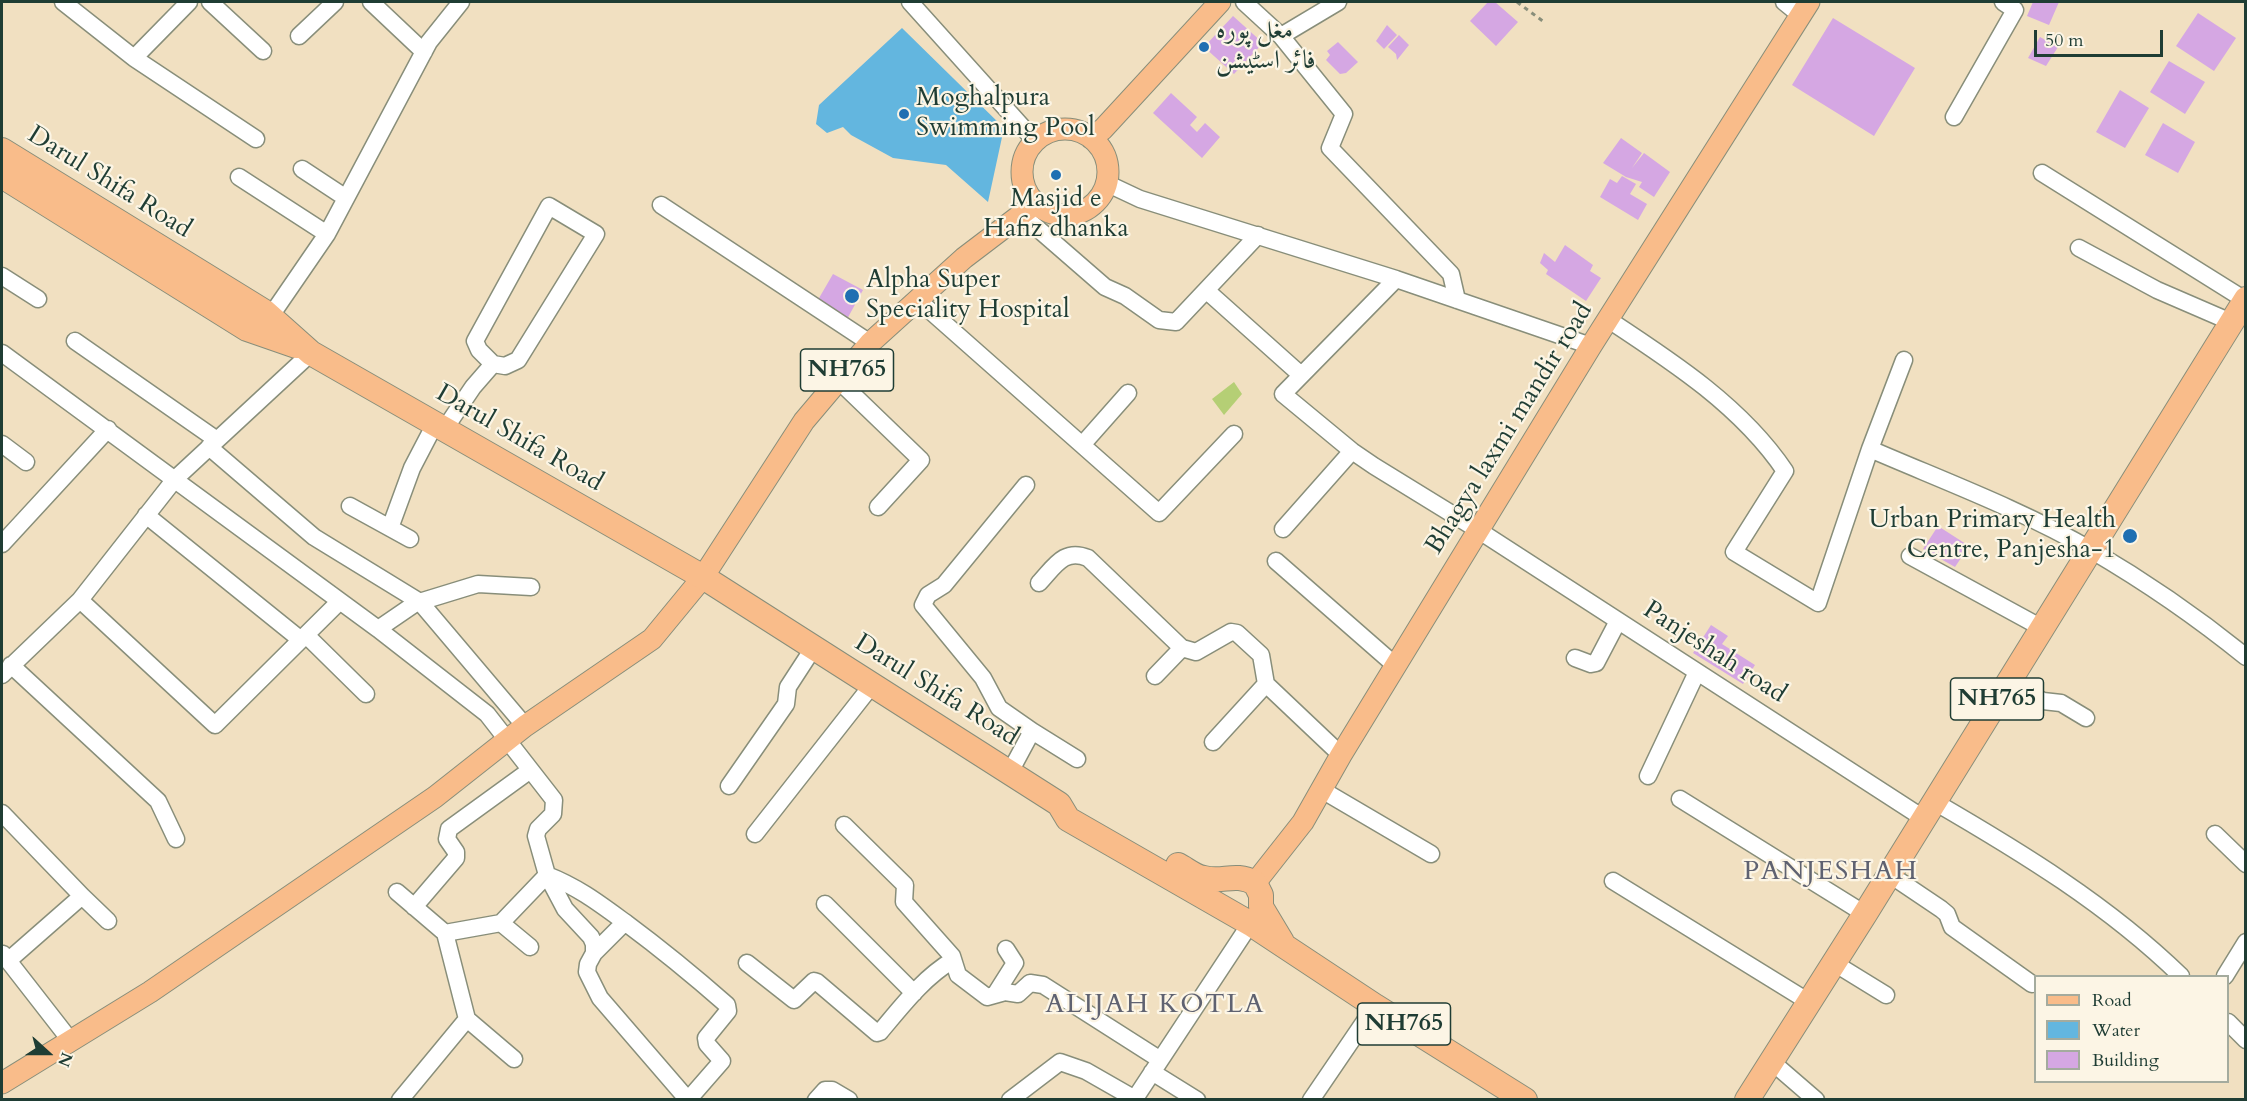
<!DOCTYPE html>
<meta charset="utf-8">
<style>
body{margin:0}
#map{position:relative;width:2247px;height:1101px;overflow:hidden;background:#f1e0c1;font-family:Cardo,serif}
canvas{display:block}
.frame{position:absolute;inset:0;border:3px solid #1f3d34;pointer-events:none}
.legend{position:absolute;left:2034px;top:975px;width:195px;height:108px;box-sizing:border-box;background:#fcf5e5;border:2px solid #a4ab9e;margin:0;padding:8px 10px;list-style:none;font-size:18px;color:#1f3d34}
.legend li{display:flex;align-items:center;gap:12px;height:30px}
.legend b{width:30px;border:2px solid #a4ab9e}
.north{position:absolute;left:18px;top:1023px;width:60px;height:60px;-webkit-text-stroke:4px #fcf5e5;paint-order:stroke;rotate:111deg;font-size:16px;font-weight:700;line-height:24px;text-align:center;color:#1f3d34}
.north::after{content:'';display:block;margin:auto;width:21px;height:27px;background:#1f3d34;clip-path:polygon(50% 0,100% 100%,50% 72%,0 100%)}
.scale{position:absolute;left:2034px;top:30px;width:129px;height:27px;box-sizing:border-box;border:3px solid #1f3d34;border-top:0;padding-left:8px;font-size:18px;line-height:21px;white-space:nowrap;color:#1f3d34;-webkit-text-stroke:4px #fcf5e5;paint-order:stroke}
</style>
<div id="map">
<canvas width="2247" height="1101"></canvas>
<div class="frame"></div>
<ul class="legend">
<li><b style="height:8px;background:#f9bc8a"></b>Road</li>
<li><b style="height:16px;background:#63b6df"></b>Water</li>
<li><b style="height:16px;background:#d5a7e3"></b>Building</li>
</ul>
<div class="north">N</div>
<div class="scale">50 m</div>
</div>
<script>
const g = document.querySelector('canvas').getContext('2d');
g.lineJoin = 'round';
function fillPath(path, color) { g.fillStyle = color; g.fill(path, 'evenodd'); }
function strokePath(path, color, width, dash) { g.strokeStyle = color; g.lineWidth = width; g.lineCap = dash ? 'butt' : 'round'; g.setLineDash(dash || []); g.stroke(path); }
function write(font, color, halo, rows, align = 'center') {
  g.font = font + ' Cardo,Amiri,serif'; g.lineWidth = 4.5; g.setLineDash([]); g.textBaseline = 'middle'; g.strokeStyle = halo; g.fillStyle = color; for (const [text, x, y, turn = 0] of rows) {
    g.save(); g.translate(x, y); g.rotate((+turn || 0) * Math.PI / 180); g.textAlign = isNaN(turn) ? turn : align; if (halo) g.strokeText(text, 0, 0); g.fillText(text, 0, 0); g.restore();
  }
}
const green = new Path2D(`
 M 1234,382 L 1242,394 L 1224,415 L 1212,399 Z`);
const water = new Path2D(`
 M 902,28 L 1004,128 L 988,202 L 946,165 L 893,158 L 851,135 L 843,127 L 827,133 L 816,124 L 819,105 Z`);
const building = new Path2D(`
 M 1488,2 L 1495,2 L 1518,22 L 1496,46 L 1470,21 Z
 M 2033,2 L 2059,2 L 2049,25 L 2027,16 Z
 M 2198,13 L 2236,38 L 2214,71 L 2176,46 Z
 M 1233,16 L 1263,43 L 1234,74 L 1204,47 Z
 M 1833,18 L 1915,68 L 1874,136 L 1792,85 Z
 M 1387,25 L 1397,35 L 1384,49 L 1376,41 Z
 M 1399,35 L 1409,45 L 1397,60 L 1396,54 L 1388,47 Z
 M 2040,37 L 2058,47 L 2046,66 L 2028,58 Z
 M 1338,42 L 1358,62 L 1346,73 L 1340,74 L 1326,60 L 1330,55 L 1327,51 Z
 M 2169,61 L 2205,82 L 2185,114 L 2150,92 Z
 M 2120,90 L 2149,108 L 2125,148 L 2096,132 Z
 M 1171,93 L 1197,117 L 1190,125 L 1197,132 L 1205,123 L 1220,137 L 1202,158 L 1153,113 Z
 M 2163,123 L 2195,142 L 2178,173 L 2145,155 Z
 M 1621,138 L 1642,153 L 1632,168 L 1644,153 L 1670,172 L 1654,197 L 1639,187 L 1642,182 L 1626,177 L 1603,163 Z
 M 1622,176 L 1636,184 L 1630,194 L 1647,204 L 1638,220 L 1600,197 L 1610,179 L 1617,183 Z
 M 1565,245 L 1593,265 L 1590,271 L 1601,278 L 1586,301 L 1546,274 L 1548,270 L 1540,263 L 1544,253 L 1555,262 Z
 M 833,274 L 863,290 L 846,321 L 815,305 Z
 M 1938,526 L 1969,546 L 1955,567 L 1923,549 Z
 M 1711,625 L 1728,636 L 1722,644 L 1755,665 L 1743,684 L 1693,653 Z`);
const path = new Path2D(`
 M 1517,2 L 1544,22`);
const minor = new Path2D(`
 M 63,2 L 134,58 L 189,2
 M 210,2 L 263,51
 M 371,2 L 424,52
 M 910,2 L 1035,141
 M 1244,2 L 1281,36 L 1344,114 L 1330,148 L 1451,274 L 1457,300
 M 1784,2 L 1800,15
 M 299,36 L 335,2
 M 1281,36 L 1338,2
 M 134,58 L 256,139
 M 1954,117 L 2015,10 L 2003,2
 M 302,169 L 346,198
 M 2042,173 L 2245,300
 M 239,177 L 327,234
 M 1106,183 L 1140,199 L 1396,279 L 1591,346
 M 661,205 L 870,343
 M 1021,214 L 1105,287 L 1125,296 L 1159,320 L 1176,322 L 1258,235
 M 2079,248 L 2157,290 L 2231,322
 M 2,276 L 38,299
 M 1396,279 L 1283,394 L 1352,451 L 1374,466 L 1478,530 L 1923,818
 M 1207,291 L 1301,375
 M 918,300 L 1159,513 L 1234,434
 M 270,317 L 327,234 L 429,42 L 461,2
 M 1609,320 C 1673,362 1742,407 1785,471 L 1734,552 L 1818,603 L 1870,449 C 1944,481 2022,510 2091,550 C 2144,581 2198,618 2246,657
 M 75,341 L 217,440
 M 2,353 L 378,629 L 487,714 L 554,800 L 553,814 L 538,829 L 536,836 L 547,875 L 565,909 L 591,937 L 594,944 L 594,953 L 588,964 L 587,972 L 600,998 L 688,1100
 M 839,381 L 921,460 L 878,507
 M 444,430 L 473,387 L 493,364 L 479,350 L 475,341 L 549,206 L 596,234 L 518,360 L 505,366 L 493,364
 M 2,444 L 26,462
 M 1082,445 L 1128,393
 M 209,447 L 314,537 L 420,602 L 525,726
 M 1870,449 L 1904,360
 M 350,506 L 410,539
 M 146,515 L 301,640
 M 390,528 L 412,468 L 436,422
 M 1283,529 L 1352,451
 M 2,544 L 108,429
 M 1910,556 L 2042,628
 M 1276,561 L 1396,666
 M 1039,583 C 1055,566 1064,548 1088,558 L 1182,648
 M 80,600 L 215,725 L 340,601
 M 378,629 L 416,603 L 478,584 L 531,587
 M 306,635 L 366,694
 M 1575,658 L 1591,664 L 1596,663 L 1618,621
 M 11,665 L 158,801 L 176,839
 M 2,675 L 80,600 L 175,479 L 311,353
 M 1155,676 L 1182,648 L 1196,652 L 1231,632 L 1237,633 L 1261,655 L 1266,684
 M 2007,683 L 2043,701 L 2061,703 L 2086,718
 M 1032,731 L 1077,759
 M 1213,742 L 1266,684 L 1341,755
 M 1010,772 L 1032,731 L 999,708 L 983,678 L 923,605 L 928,595 L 944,585 L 1026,485
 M 1648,776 L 1697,672
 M 729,786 L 786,704 L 788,687 L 814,647
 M 1322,790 L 1431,854
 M 1680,799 L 1865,914
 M 1933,801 C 2021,852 2108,905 2181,976
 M 2,813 L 82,896
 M 844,825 L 905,885 L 904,902 L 952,956 L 958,975 L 987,997 L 1005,992 L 1018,994 L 1030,983 L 1043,985 L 1159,1059
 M 755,834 L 872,685
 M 2215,834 L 2246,864
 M 1889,874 L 1941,909 L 1947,914 L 1952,927 L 2032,984
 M 1613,881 L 1809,1002
 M 397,892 L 445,933 L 501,923 L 547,875 C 578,887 600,904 626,923 C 661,949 694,976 727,1005 L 728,1011 L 706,1038 L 707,1044 L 722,1061 L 688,1100
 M 825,904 L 914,993
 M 414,907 L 456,858 L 456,852 L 447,839 L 449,829 L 529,771
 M 501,923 L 530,947
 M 594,953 L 625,922
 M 3,954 L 70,1040
 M 9,960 L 82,896 L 108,921
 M 747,963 L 794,1000 L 814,981 L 817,982 L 877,1033 L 880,1032 C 902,1006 923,978 953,960
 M 1834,963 L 1886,995
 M 2225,976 L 2246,942
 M 996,993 L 1015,963 L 1006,949
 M 467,1019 L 514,1059
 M 2228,1022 L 2246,1040
 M 1772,1062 L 1816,1100
 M 1152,1072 L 1197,1100
 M 400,1100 L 467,1019 L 445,933
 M 816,1100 L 825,1090 L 832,1090 L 849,1100
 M 1010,1100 L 1060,1062 L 1086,1071 L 1135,1099
 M 1134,1100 L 1256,915
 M 1311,1100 L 1375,1006`);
const major = new Path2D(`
 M1022 172a43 43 0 1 1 86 0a43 43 0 1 1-86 0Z
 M 1091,138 L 1103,129 L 1220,2
 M 1255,883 L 1303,822 L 1341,755 L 1591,346 L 1809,2
 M 2,1083 L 150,992 L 435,797 L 525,726 L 652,639 L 703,577 L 804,421 L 870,343 L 964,258 L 1035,204`);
const highway = new Path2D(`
 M 2,150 L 265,312 L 311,353 L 703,577 L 1059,804 L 1068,819 L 1251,924 L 1375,1006 L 1525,1100
 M 2,176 L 247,329 L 296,346
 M 1178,865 C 1186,869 1195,877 1204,878 C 1224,883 1234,872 1255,883 L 1261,895 L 1261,907 L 1282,942
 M 1747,1100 L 1865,914 L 2246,299`);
const markers = [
 [1204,47,6,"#1f6fb2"],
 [904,114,6,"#1f6fb2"],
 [1056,175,6,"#1f6fb2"],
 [852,296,8,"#1f6fb2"],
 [2130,536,8,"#1f6fb2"]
];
const shields = [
 [847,370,93],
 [1997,699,93],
 [1404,1024,93]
];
const shieldNames = [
 ["NH765",847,370],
 ["NH765",1997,699],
 ["NH765",1404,1024]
];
const poiNames = [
 ["مغل پورہ",1216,32],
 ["فائر اسٹیشن",1216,62],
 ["Moghalpura",916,99],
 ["Swimming Pool",916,129],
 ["Masjid e",1056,200,"center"],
 ["Hafiz dhanka",1056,230,"center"],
 ["Alpha Super",866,281],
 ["Speciality Hospital",866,311],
 ["Urban Primary Health",2116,521,"right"],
 ["Centre, Panjesha-1",2116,551,"right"]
];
const streetNames = [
 ["Darul Shifa Road",109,183,32],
 ["Bhagya laxmi mandir road",1510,429,-58],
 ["Darul Shifa Road",519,439,30],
 ["Panjeshah road",1714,653,33],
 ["Darul Shifa Road",936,691,32]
];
const neighbourhoodNames = [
 ["PANJESHAH",1831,873],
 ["ALIJAH KOTLA",1155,1006]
];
fillPath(green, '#b5cf75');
fillPath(water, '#63b6df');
fillPath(building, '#d5a7e3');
strokePath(minor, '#888e7a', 19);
strokePath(major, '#888e7a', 23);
strokePath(highway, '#888e7a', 26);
strokePath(path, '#888e7a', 3, [4.5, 4.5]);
strokePath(minor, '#fff', 16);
strokePath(major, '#f9bc8a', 21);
strokePath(highway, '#f9bc8a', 24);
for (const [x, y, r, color] of markers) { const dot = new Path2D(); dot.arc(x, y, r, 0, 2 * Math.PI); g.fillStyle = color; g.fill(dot); strokePath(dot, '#fcf5e5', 2); }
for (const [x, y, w] of shields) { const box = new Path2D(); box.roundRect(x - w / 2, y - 21, w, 42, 4.5); g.fillStyle = '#fcf5e5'; g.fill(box); strokePath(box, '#1f3d34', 1.5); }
write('bold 24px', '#1f3d34', null, shieldNames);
write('26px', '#1f3d34', '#fcf5e5', poiNames, 'left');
write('26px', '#1f3d34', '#fcf5e5', streetNames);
g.letterSpacing = '1.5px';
write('27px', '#5f6271', '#fcf5e5', neighbourhoodNames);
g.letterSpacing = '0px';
</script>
